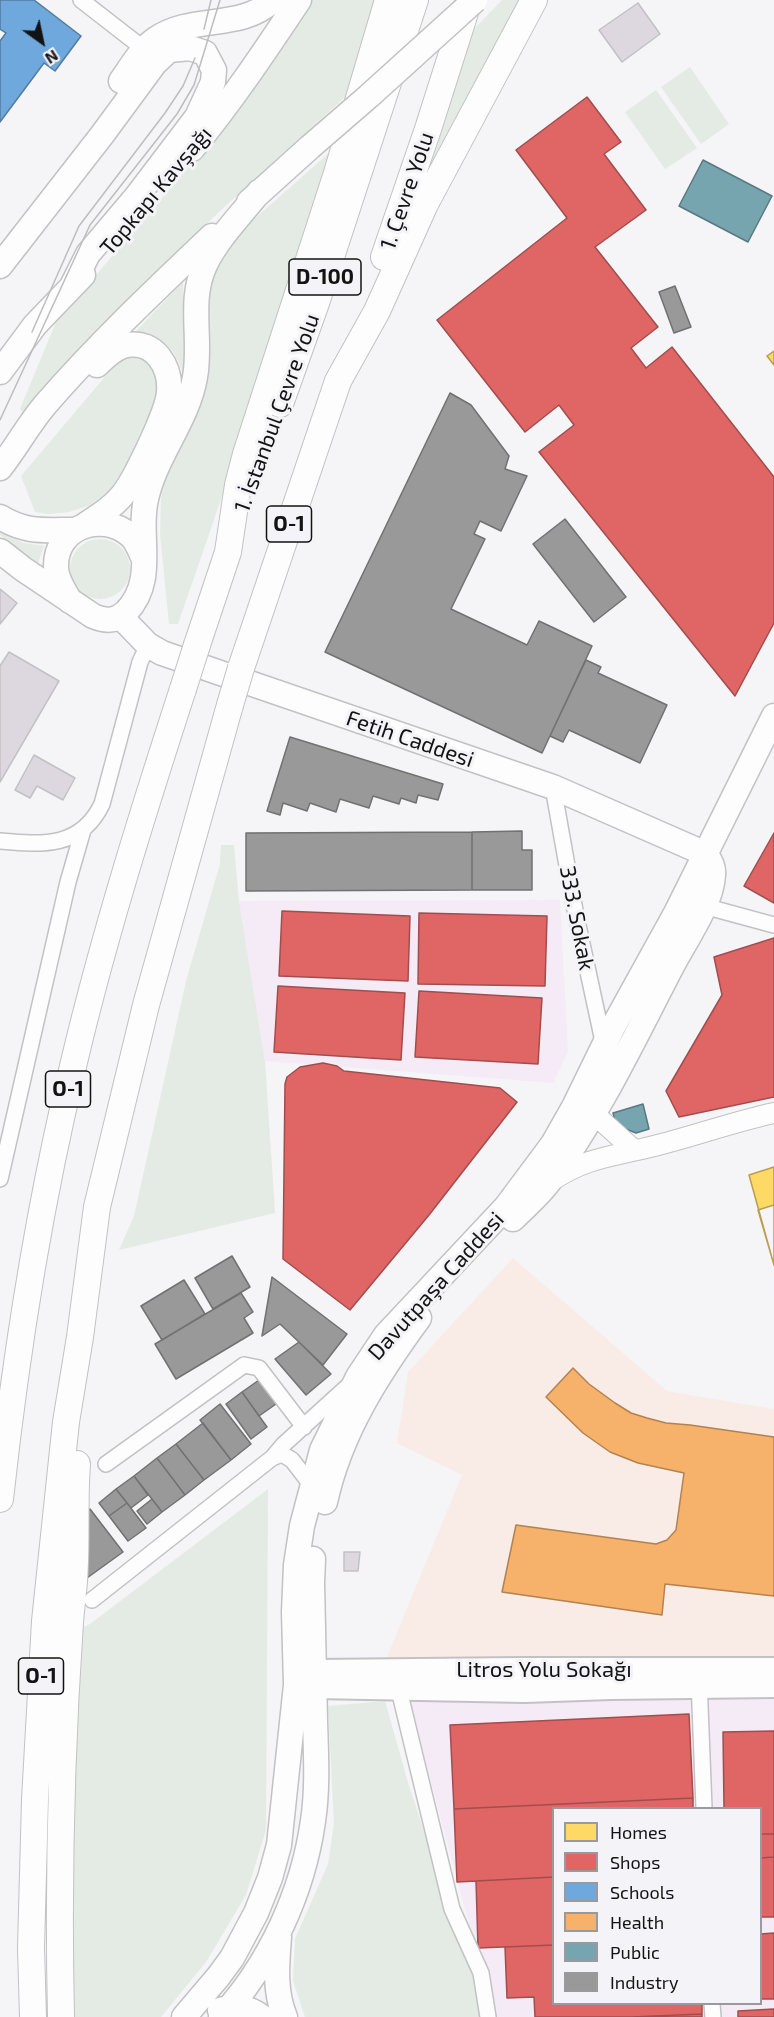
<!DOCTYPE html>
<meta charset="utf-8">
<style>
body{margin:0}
#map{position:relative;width:774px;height:2017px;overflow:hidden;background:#f5f4f7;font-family:"Exo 2",sans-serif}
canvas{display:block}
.legend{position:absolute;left:552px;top:1807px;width:210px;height:198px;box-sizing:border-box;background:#f4f3f8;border:2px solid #9a999d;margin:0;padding:8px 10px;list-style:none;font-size:18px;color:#131314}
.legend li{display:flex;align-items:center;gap:12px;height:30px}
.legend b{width:30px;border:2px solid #9a999d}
.north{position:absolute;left:12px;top:12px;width:60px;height:60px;-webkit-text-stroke:4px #f4f3f8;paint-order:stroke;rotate:147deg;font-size:16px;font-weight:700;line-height:24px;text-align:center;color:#131314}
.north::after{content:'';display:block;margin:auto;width:21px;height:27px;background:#131314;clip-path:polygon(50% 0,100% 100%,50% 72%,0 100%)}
</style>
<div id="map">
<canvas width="774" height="2017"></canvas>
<ul class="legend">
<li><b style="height:16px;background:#ffd966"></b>Homes</li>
<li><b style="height:16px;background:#e06666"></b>Shops</li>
<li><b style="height:16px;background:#6fa8dc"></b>Schools</li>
<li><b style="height:16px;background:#f6b26b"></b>Health</li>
<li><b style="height:16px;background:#76a5af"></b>Public</li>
<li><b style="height:16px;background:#999"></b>Industry</li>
</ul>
<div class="north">N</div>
</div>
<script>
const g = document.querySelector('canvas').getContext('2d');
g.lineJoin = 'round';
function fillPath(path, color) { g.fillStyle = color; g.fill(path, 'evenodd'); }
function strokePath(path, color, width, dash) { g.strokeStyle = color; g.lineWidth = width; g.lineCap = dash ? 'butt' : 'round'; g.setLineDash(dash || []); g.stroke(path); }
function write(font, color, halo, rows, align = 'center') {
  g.font = font + ' "Exo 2",sans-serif'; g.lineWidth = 6; g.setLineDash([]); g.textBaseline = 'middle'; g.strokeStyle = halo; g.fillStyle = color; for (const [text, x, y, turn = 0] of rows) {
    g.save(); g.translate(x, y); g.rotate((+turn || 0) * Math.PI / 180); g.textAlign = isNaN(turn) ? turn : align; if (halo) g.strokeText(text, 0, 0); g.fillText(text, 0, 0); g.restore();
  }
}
const commercial = new Path2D(`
 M 560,900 L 568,1052 L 553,1083 L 265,1061 L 239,901 Z
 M 774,1697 L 774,2017 L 494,2017 L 409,1700 L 519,1703 ZM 554,1808 L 760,1808 L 760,2004 L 554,2004 Z`);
const medical = new Path2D(`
 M 513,1258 L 667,1391 L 774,1409 L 774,1657 L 386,1659 L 462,1475 L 397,1443 L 408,1372 Z`);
const green = new Path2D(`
 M 311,0 L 379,0 L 355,88 L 219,212 L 124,304 L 23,413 L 20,409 L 56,322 L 241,105 Z
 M 502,0 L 524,0 L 410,217 L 437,128 L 474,29 Z
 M 690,67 L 729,124 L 701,144 L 661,87 Z
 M 656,90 L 697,148 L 665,169 L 625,112 Z
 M 329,153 L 316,214 L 265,372 L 178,624 L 169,624 L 160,534 L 161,499 L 165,479 L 204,391 L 208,366 L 205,318 L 211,279 L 227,243 Z
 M 183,282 L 187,365 L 184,370 L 182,370 C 172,343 160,338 134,333 Z
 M 133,357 L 144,361 L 154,369 L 159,392 L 126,464 L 110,490 L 90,505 L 69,512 L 49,514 L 35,512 L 21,476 L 114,366 L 122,359 Z
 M 0,532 L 23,543 L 44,546 L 37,566 L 0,535 Z
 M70 569a30 30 0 1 1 60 0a30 30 0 1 1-60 0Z
 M 221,845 L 234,845 L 239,901 L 265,1061 L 275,1213 L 119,1250 L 134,1216 L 186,981 L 220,864 Z
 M 268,1489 L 266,1830 L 246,1895 L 206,1962 L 161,2017 L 69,2017 L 72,1802 L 79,1629 L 90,1624 Z
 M 385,1701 L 409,1786 L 476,1987 L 494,2017 L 305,2017 L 293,1981 L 295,1939 L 328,1864 L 334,1824 L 328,1706 Z`);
const homes = new Path2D(`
 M 774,351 L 774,365 L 767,356 Z
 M 774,1167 L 774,1265 L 749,1175 Z
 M 774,1205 L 774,1265 L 758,1210 Z`);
const shops = new Path2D(`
 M 587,97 L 621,142 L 604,154 L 646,210 L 595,247 L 658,327 L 631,348 L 646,368 L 672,347 L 774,477 L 774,623 L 735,696 L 539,452 L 574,425 L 559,405 L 525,432 L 437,320 L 567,218 L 516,150 Z
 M 774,833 L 774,903 L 744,886 Z
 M 282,911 L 410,916 L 408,981 L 279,976 Z
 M 419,913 L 547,916 L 545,986 L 418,984 Z
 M 774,938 L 774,1097 L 679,1117 L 666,1091 L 722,995 L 714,957 Z
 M 278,986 L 405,993 L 401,1060 L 274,1052 Z
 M 419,991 L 542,998 L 538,1064 L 415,1057 Z
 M 323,1063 L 337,1066 L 344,1071 L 500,1088 L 517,1102 L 429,1215 L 350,1310 L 283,1259 L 285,1084 L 287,1077 L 300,1067 Z
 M 689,1714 L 693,1798 L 454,1809 L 450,1725 Z
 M 774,1731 L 774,1834 L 760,1834 L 760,1808 L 724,1808 L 723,1732 Z
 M 693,1798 L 693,1808 L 554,1808 L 554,1877 L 457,1882 L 454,1809 Z
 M 760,1834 L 774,1834 L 774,1857 L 760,1858 Z
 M 774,1857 L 774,1917 L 760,1917 L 760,1858 Z
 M 554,1877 L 554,1945 L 478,1948 L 476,1881 Z
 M 774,1933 L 774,1999 L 760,1999 L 760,1934 Z
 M 554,1945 L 554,2004 L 702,2004 L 702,2014 L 631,2017 L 535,2017 L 534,1997 L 507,1998 L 505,1947 Z
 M 774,2009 L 774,2017 L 738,2017 L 738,2011 Z
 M 702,2014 L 702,2017 L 631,2017 Z`);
const schools = new Path2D(`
 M 0,0 L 34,0 L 81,36 L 55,71 L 44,63 L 0,122 L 0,41 L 6,33 L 0,29 Z`);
const health = new Path2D(`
 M 573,1368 L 589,1384 L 615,1403 L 631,1413 L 647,1418 L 666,1423 L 690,1425 L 774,1437 L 774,1596 L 665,1584 L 662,1615 L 502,1592 L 516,1525 L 656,1544 L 667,1540 L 676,1530 L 684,1473 L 638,1463 L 610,1452 L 583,1433 L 546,1397 Z`);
const public = new Path2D(`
 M 703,160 L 772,196 L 748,242 L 679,206 Z
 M 643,1104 L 649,1129 L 636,1133 L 616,1125 L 613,1113 Z`);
const industry = new Path2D(`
 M 675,286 L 691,327 L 674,333 L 659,292 Z
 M 450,393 L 471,405 L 509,456 L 505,469 L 527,476 L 501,531 L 480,521 L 474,534 L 485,539 L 451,609 L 527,645 L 539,621 L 592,646 L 542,753 L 325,652 Z
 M 565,519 L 626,597 L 594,622 L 533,544 Z
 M 586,660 L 601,667 L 598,673 L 667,705 L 640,763 L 569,730 L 563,742 L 550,736 Z
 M 290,737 L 443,784 L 438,800 L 418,795 L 416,803 L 401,798 L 399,804 L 373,796 L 369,808 L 340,799 L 336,812 L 310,803 L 307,811 L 283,803 L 280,815 L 267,811 Z
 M 522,831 L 522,850 L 532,850 L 532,890 L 472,890 L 472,832 Z
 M 472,832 L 472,890 L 246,891 L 246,833 Z
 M 232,1256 L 250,1287 L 213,1309 L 195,1278 Z
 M 272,1277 L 347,1334 L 323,1365 L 280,1324 L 262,1336 Z
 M 184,1280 L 205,1314 L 162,1340 L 141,1306 Z
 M 241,1293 L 253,1312 L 244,1318 L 253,1333 L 176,1379 L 155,1344 Z
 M 299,1342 L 331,1374 L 306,1395 L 275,1359 Z
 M 259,1380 L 276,1404 L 259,1416 L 242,1392 Z
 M 242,1392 L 267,1427 L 251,1439 L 226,1404 Z
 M 220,1404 L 251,1444 L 231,1460 L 200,1420 Z
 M 203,1423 L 231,1460 L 204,1480 L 176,1444 Z
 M 176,1444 L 204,1480 L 185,1495 L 157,1458 Z
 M 157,1458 L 185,1495 L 162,1512 L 134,1476 Z
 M 134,1476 L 148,1495 L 131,1508 L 116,1489 Z
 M 116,1489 L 127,1503 L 109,1516 L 99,1503 Z
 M 152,1499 L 162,1512 L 147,1524 L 137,1511 Z
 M 127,1503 L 146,1528 L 128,1541 L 109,1516 Z
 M 90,1509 L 123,1552 L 87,1578 L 86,1513 Z`);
const building = new Path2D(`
 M 638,3 L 660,34 L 622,62 L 599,30 Z
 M 0,589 L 17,603 L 0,624 Z
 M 9,652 L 59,681 L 0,782 L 0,666 Z
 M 34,755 L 75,778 L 63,800 L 37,786 L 30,798 L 15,790 Z
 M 344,1552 L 360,1552 L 358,1571 L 344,1571 Z`);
const minor = new Path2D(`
 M 81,0 L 144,49
 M 553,787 L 576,916 L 604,1046
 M 0,841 C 43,845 81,848 102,804 L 140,662 L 148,645
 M 704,906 L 774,925
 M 0,1179 L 68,882 L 83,830
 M 272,1458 L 282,1454 L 292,1460 L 312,1486
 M 106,1464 L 244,1365 L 259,1368 L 304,1427
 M 92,1600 L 272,1458 L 283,1445 L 347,1387
 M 699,1680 L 704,1808
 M 399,1690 L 452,1909 L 481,1973 L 488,2017
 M 712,2004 L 713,2017`);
const tertiary = new Path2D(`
 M 594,1114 L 634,1150
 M 551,1181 C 588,1157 610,1157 650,1147 C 692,1137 732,1122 774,1113`);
const secondary = new Path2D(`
 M 315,1671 L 521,1669 L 774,1669
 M 315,1687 L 525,1691 L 611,1688 L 774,1686`);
const primary = new Path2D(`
 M 121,81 C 131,67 141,49 156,39 C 192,14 241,31 273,0
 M 192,149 C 231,102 265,51 299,0
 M 249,202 L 310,147
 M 0,266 L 102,135 L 155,63 L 169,50 L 190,48 L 205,53 L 214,70 L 213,82 L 197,117 L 137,196 L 88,254 L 72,286
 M 0,372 L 35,325 L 83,275
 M 0,468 C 16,448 28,425 45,405 C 97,345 155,290 212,236
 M 0,517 C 26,533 44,530 73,530
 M 82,527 C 95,518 108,511 119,499 C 133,485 168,411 169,392 C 171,367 155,340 127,345 C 115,347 105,357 97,365
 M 0,551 L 23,569 L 93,616 C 105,621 115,622 126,612 C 158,579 136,535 147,495 C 157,454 188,419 195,377 C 202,339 188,301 205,265 C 216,240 242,214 259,192
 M 70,601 C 64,590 56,580 56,567 C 55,527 101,511 130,535 C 137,541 140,551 144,559
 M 121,617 L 148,645 L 162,653 L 553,787 L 706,854
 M 513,1219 C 525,1207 538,1196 548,1183 C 598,1116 634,1039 672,966 C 685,941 712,903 713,875 C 714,867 710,861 706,854
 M 325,1502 C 340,1433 378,1374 419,1318
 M 279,1937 C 277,1963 274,1991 285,2017
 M 220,2010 C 237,2005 248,2007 262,2017
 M 184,2017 L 218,1977 L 232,1958 L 256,1913 L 270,1878 L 279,1845 L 296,1685 L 294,1612 L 296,1565 L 302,1526 L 322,1450 L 358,1377 L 386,1335 L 506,1207 L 553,1144 L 574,1107 L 613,1027 L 676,913 L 774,716
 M 221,2017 C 270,1964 303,1892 313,1821 C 318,1788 316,1754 315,1721 C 314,1675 313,1629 312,1583 L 313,1559`);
const trunk = new Path2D(`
 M 384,257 L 428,129 L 469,0
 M 280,404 L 316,303 L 415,0
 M 197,645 L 228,552 L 238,485 L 246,454 L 337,173 L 388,0
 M 241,668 L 338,381 L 377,311 L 425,204 L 534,0
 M 0,1499 C 16,1353 39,1206 74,1062 C 104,936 143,812 183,689
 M 33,2017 L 31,1948 L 35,1800 L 45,1621 L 66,1422 L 80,1337 L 97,1207 L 146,1005 L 230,705
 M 61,2017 C 58,1885 61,1754 70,1622 C 71,1609 73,1595 74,1581 C 77,1542 74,1503 77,1464`);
const tram = new Path2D(`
 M 204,29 L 211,0
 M 32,332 L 79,226 L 165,113 L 183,86 L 195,58
 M 0,420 L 90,225 L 177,114 L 194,85 L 220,0`);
const primaryBridge = new Path2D(`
 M 310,147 L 369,96 L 475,0`);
const trunkBridge = new Path2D(`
 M 183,689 L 197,645
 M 230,705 L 241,668`);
const shields = [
 [325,277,72],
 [289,524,45],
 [68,1089,45],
 [41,1676,45]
];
const shieldNames = [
 ["D-100",325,277],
 ["O-1",289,524],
 ["O-1",68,1089],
 ["O-1",41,1676]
];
const streetNames = [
 ["Topkapı Kavşağı",156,191,-50],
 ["1. Çevre Yolu",407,191,-71],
 ["1. İstanbul Çevre Yolu",277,413,-70],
 ["Fetih Caddesi",410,739,19],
 ["333. Sokak",577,918,79],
 ["Davutpaşa Caddesi",436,1286,-48],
 ["Litros Yolu Sokağı",544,1670]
];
fillPath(commercial, '#f5ebf6');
fillPath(medical, '#f9ece6');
fillPath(green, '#e4ebe4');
fillPath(homes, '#ffd966');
strokePath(homes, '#b89e4d', 1.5);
fillPath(shops, '#e06666');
strokePath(shops, '#a24d4d', 1.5);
fillPath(schools, '#6fa8dc');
strokePath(schools, '#537ba0', 1.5);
fillPath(health, '#f6b26b');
strokePath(health, '#b28251', 1.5);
fillPath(public, '#76a5af');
strokePath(public, '#587980', 1.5);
fillPath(industry, '#999');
strokePath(industry, '#717171', 1.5);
fillPath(building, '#ddd8df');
strokePath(building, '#c2c1c3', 1.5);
strokePath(minor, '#c2c1c3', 18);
strokePath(tertiary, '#c2c1c3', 22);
strokePath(secondary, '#c2c1c3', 26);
strokePath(primary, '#c2c1c3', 27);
strokePath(trunk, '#c2c1c3', 28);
strokePath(minor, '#fefdfe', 15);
strokePath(tertiary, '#fefdfe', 20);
strokePath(secondary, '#fefdfe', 22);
strokePath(primary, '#fefdfe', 24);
strokePath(trunk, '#fefdfe', 26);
strokePath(tram, '#bdbdbd', 1.5);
strokePath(primaryBridge, '#c2c1c3', 27, []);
strokePath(trunkBridge, '#c2c1c3', 28, []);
strokePath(primaryBridge, '#fefdfe', 24);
strokePath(trunkBridge, '#fefdfe', 26);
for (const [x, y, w] of shields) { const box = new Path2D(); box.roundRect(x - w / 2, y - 18, w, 36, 4.5); g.fillStyle = '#f4f3f8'; g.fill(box); strokePath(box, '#131314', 1.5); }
write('bold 21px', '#131314', null, shieldNames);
write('22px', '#131314', '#f4f3f8', streetNames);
</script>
